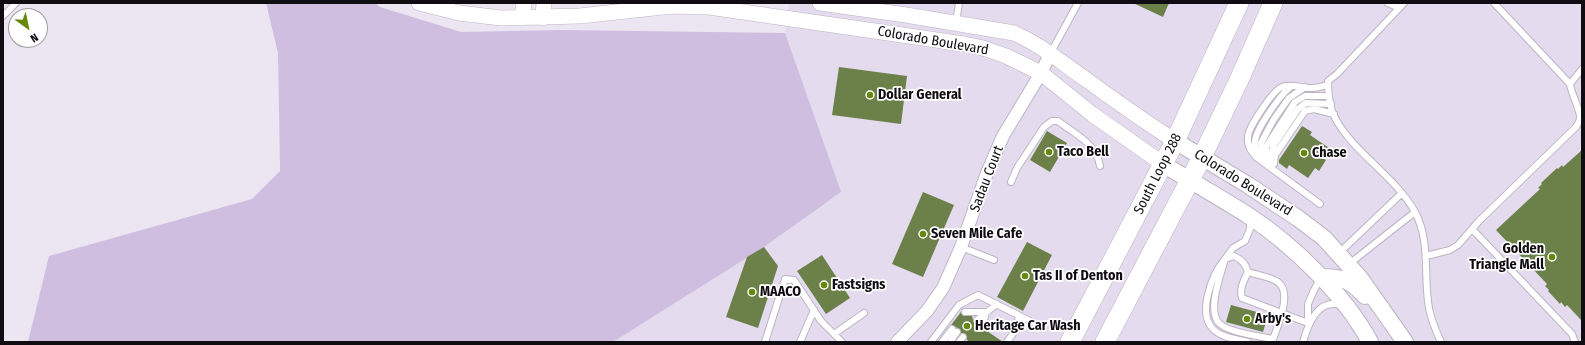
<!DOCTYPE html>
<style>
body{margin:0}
#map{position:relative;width:1585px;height:345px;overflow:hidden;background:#ece6f3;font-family:"Fira Sans Condensed",sans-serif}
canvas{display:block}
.frame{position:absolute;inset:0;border:4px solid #0f0d11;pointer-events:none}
.north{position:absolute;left:8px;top:8px;width:40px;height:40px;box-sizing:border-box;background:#fff;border:1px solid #9f9ea0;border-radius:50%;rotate:147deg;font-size:11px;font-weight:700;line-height:16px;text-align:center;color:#0f0d11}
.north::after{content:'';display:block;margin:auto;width:14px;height:18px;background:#658809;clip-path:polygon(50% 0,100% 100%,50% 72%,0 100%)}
</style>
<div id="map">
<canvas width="1585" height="345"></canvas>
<div class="frame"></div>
<div class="north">N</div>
</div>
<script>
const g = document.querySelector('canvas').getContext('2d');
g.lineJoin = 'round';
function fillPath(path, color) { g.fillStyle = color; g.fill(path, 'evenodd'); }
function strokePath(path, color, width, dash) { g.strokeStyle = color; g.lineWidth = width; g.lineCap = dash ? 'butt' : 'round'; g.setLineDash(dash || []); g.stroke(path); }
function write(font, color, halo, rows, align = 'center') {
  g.font = font + ' "Fira Sans Condensed",sans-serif'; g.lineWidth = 3.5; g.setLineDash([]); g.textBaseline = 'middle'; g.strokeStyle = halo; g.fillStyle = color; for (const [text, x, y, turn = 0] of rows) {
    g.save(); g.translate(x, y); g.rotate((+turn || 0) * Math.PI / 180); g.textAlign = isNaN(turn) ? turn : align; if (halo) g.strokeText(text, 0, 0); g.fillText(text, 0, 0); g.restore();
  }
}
const built = new Path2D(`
 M 789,3 L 1582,3 L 1582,342 L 613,342 L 764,247 L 840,192 L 785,33 Z`);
const green = new Path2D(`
 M 266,3 L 375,3 L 380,7 L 461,32 L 563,30 L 785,33 L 841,192 L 764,247 L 613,342 L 28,342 L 49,256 L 252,199 L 280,171 L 278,53 Z`);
const building = new Path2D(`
 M 1133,3 L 1169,3 L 1163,17 Z
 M 839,67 L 907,76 L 901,124 L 832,115 Z
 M 1302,126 L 1312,132 L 1310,135 L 1329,148 L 1322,158 L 1326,160 L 1319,171 L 1315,168 L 1308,178 L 1289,165 L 1287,169 L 1279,163 L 1279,160 Z
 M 1047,131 L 1067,143 L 1050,172 L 1030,160 Z
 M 1582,150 L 1582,321 L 1567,305 L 1565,307 L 1561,302 L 1560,304 L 1548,291 L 1549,290 L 1545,286 L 1547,284 L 1496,230 L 1540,189 L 1538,188 L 1542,184 L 1541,183 L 1557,168 L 1558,169 L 1562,165 L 1563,167 Z
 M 923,192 L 954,205 L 923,277 L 892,264 Z
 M 1027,242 L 1052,255 L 1023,311 L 997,297 Z
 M 764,247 L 778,266 L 758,328 L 726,317 L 747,257 Z
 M 822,255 L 850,298 L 826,314 L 797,271 Z
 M 1231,305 L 1268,315 L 1263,332 L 1226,322 Z
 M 961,312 L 963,316 L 972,316 L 974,323 L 979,324 L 982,328 L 986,327 L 989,329 L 987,331 L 1003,342 L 970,342 L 967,340 L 966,334 L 961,333 L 960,329 L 951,325 Z`);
const service = new Path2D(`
 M 1388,3 L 1399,8
 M 1404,3 L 1337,74 L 1328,81 C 1328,91 1329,101 1332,111 C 1346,148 1395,175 1415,212 C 1430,240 1424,271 1428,301 C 1429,315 1435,329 1441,342
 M 1494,3 L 1570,84
 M 3,16 L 16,3
 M 956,23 L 959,3
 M 1050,54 L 1078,3
 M 1259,156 C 1256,151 1254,146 1255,141 C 1256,129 1282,92 1292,86
 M 1263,157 L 1261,143 L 1274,119 L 1289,98 L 1305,87
 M 1271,162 L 1270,157 L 1274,145 L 1298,109 L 1306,103 L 1331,104
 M 1274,164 L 1275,155 L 1305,111 L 1314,109 L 1334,114
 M 1269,166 L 1266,154 L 1266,147 L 1295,102 L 1305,96 L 1328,96
 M 1011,182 L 1017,168 L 1044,127 L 1052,121 L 1058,121 C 1075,134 1097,144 1100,166
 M 1320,204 L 1256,157 C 1251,151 1247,146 1248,137 C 1248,128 1273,90 1282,87 C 1292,83 1302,89 1313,88 C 1318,88 1323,86 1328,85
 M 1250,219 L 1250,229 L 1245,241 L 1233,248 L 1225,259 L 1234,256 C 1242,260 1245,263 1248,272 C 1244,280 1239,289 1242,298 L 1308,323
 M 1473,230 L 1572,334 L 1575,342
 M 961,247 L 994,260
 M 1339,253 L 1402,193
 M 1426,256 L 1450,250 L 1458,245 L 1479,221 L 1576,127 C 1577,125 1580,121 1580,118 C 1581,112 1571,93 1570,84 L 1582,69
 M 1225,259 C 1221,274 1206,312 1220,324 C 1231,333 1259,336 1273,339
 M 1224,260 C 1212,275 1197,313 1213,329 C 1222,338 1237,339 1248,342
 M 1349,264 L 1415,212
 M 1248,272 C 1257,275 1270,277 1278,282 C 1293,293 1277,327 1272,342
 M 965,312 L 986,312
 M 977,320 L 997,304
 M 1308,323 L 1308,304 L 1314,290 L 1321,278
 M 983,324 L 986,312
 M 834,334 L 864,313
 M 765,342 L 785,279 L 794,280 L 821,321 L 842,342
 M 800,342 L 814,310
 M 931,342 L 959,305 L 978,295 L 1038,325
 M 942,342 L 952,329
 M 950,342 L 957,332
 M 959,342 L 963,337
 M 1007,342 L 1019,325 L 1018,315
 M 1303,342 C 1308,325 1317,298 1341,305`);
const minor = new Path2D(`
 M 897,342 L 927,311 L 943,288 L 961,247 L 987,173 L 1003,136 L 1041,73 L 1050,54`);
const tertiary = new Path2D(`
 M 419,3 L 459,13 L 501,18 L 580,16 L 672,6 L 709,7 L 964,44 L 983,48 L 1006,56 L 1041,73 L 1092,114 L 1163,164
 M 820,3 L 906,15 L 1014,33 C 1039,44 1061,62 1084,78 C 1114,100 1144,121 1175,141
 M 522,18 L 524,3
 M 543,18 L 544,3`);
const secondary = new Path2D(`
 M 1175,141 L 1248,185 L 1299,219 L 1324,238 L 1360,278 L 1405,342
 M 1163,164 C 1192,182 1221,198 1249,216 C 1293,245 1345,295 1370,342
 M 1321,277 C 1342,277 1351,280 1365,296`);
const trunk = new Path2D(`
 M 1070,342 L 1175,141 L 1239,3
 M 1105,342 L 1202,157 L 1239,80 L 1273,3`);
const markers = [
 [870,95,4,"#658809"],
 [1049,152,4,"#658809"],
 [1304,153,4,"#658809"],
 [923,234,4,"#658809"],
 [1552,257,4,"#658809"],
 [1025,276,4,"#658809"],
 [824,285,4,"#658809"],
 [752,292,4,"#658809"],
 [1247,319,4,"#658809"],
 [967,326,4,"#658809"]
];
const streetNames = [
 ["Colorado Boulevard",933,41,10],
 ["South Loop 288",1158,174,-63],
 ["Sadau Court",987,179,-69],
 ["Colorado Boulevard",1243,183,32]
];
const poiNames = [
 ["Dollar General",878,95],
 ["Taco Bell",1057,152],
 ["Chase",1312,153],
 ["Seven Mile Cafe",931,234],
 ["Golden",1544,249,"right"],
 ["Triangle Mall",1544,265,"right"],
 ["Tas II of Denton",1033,276],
 ["Fastsigns",832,285],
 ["MAACO",760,292],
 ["Arby's",1255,319],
 ["Heritage Car Wash",975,326]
];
fillPath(built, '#e5dbef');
fillPath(green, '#cfbee0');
fillPath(building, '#6c814a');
strokePath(service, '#bbb5c1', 8);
strokePath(minor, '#bbb5c1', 14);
strokePath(tertiary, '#bbb5c1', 16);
strokePath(secondary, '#bbb5c1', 18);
strokePath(trunk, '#bbb5c1', 20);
strokePath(service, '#fff', 6);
strokePath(minor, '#fff', 12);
strokePath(tertiary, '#fff', 15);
strokePath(secondary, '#fff', 16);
strokePath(trunk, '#fff', 19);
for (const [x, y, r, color] of markers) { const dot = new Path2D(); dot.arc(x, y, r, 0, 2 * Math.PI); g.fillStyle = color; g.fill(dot); strokePath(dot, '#fff', 1.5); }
write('14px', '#0f0d11', '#fff', streetNames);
write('bold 14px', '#0f0d11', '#fff', poiNames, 'left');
</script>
